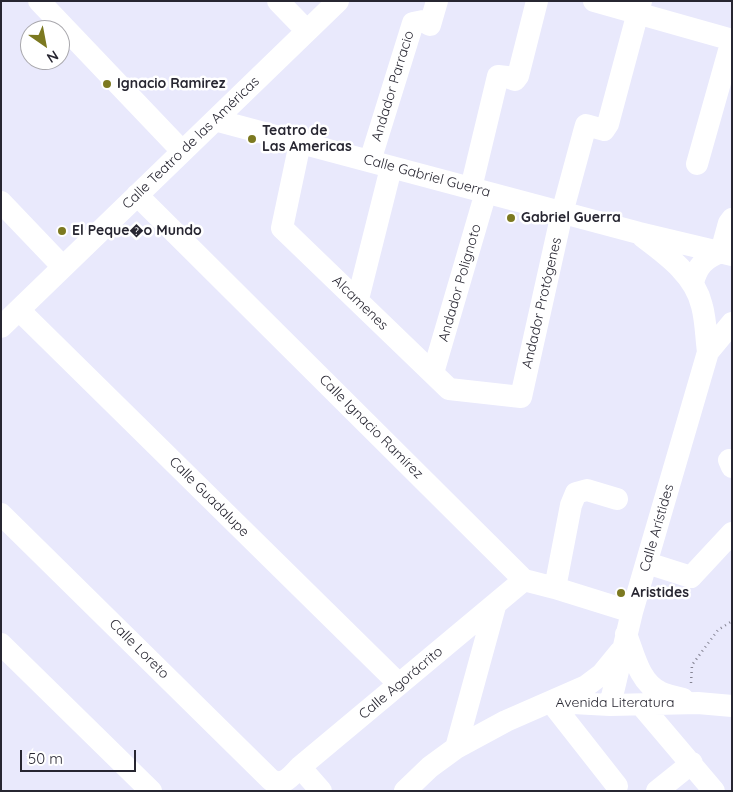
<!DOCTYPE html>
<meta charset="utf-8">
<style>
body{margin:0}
#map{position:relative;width:733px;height:792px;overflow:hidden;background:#e9e9fc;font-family:Quicksand,sans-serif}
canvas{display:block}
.frame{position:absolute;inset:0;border:2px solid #272631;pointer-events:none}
.north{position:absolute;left:20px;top:20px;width:50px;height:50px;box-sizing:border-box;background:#fff;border:1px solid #a9a8ad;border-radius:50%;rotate:147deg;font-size:14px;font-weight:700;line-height:20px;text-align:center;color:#272631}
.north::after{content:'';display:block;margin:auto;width:18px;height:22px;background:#7c7920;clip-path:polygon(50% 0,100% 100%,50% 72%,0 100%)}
.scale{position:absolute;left:20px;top:750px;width:116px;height:22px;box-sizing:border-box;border:2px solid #272631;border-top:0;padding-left:6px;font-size:15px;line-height:18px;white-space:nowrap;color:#272631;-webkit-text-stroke:4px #fff;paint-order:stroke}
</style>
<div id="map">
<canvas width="733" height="792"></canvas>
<div class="frame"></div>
<div class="north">N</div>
<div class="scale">50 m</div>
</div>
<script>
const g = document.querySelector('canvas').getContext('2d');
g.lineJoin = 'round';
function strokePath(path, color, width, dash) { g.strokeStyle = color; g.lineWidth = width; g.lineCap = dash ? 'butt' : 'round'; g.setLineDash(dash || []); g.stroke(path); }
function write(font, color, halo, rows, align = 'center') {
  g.font = font + ' Quicksand,sans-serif'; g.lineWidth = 5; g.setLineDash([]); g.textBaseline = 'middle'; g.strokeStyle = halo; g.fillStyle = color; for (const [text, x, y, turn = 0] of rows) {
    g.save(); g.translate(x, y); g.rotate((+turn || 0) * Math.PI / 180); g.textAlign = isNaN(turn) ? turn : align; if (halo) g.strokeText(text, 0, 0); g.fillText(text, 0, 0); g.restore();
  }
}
const path = new Path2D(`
 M 691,683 L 692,665 L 718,630 L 732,621`);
const minor = new Path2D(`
 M 39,1 L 182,151
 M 278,1 L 307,31
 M 594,1 L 732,40
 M 215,120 L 639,233 L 732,255
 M 300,143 L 282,228 L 449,389 L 521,397 L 562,213 L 584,132 L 586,125 L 604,130 L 608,124 L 641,1
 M 370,161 L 413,23 L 423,21 L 430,25 L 437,1
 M 697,164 L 732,40
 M 471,188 L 498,76 L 507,77 L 515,80 L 518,76 L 537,1
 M 137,195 L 524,580 L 555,588 L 632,612
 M 1,202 L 63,267
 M 643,237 C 667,255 695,275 702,306 C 706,321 706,337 708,352
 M 693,283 C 697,266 705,258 721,252 L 729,223 L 732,219
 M 358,299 L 391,168
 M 19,310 L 399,684
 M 1,327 L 338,1
 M 433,373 L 486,192
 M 729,460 L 732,467
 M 1,514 L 271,780 C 284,787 291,776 300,767 L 524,580
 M 647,563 L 691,577 L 732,533
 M 555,588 L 571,505 L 576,493 L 587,490 L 617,499
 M 626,634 C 634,654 639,682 660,692 C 667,695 675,697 683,699
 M 1,644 L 151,791
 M 551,702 L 617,786
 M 554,702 L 610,705 L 698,703 L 732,706
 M 610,705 L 632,612 L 708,352 L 732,323
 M 641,705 L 714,791
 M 456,748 L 495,606
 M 300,767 L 321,791
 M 405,791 L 430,767 L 456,748 L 506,721 L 586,686 L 602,674 L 620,652
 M 657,791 L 692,763`);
const markers = [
 [107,84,5,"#7c7920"],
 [252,139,5,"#7c7920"],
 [511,218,5,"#7c7920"],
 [62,231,5,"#7c7920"],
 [621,593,5,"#7c7920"]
];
const poiNames = [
 ["Ignacio Ramirez",117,84],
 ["Teatro de",262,131],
 ["Las Americas",262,147],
 ["Gabriel Guerra",521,218],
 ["El Peque�o Mundo",72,231],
 ["Aristides",631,593]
];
const streetNames = [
 ["Andador Parracio",393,86,-73],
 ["Calle Teatro de las Américas",191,143,-44],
 ["Calle Gabriel Guerra",427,176,15],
 ["Andador Polignoto",460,283,-74],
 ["Alcamenes",360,303,44],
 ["Andador Protógenes",542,303,-77],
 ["Calle Ignacio Ramírez",371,427,45],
 ["Calle Guadalupe",209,497,45],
 ["Calle Arístides",657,528,-74],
 ["Calle Loreto",139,649,45],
 ["Calle Agorácrito",401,683,-40],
 ["Avenida Literatura",615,703]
];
strokePath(path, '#858493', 2.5, [1, 4]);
strokePath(minor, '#fff', 22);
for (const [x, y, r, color] of markers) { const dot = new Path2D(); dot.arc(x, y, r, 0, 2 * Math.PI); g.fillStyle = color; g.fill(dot); strokePath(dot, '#fff', 2); }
write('bold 14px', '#272631', '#fff', poiNames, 'left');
write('14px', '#272631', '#fff', streetNames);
</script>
